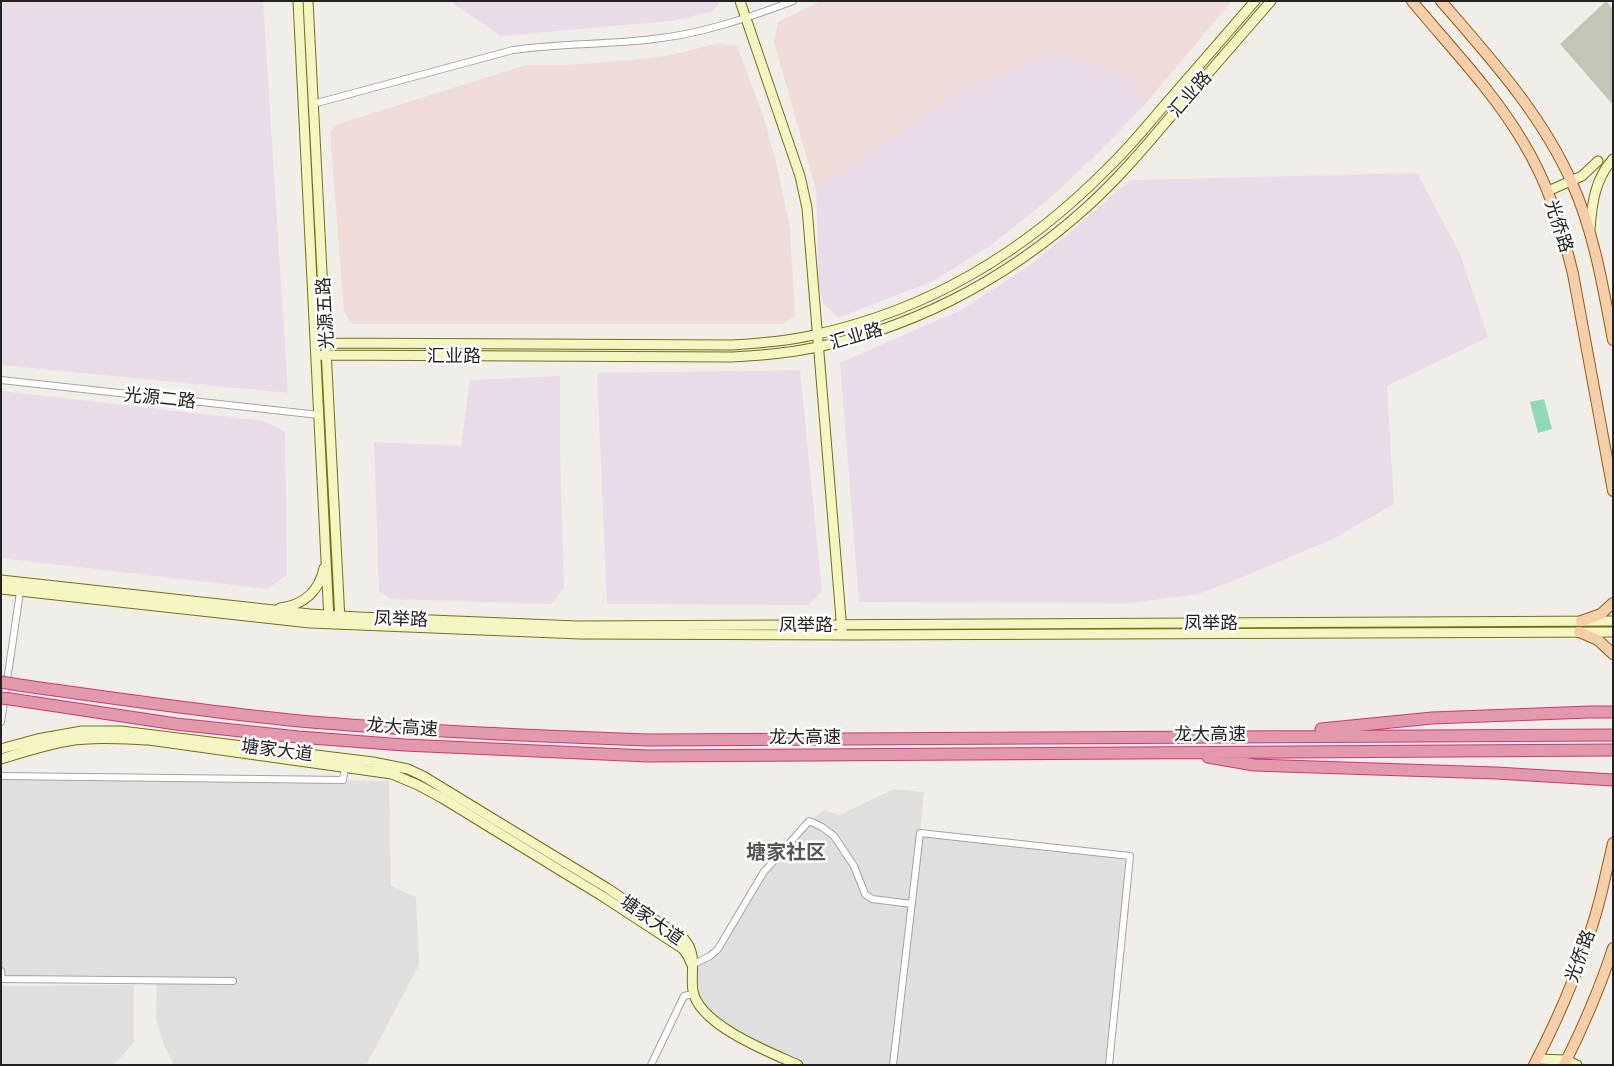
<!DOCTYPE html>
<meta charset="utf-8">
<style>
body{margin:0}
#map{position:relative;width:1614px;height:1066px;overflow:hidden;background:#f1eee9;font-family:Barlow,sans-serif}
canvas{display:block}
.frame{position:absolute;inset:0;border:2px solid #222;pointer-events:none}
</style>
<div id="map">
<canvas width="1614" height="1066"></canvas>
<div class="frame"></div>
</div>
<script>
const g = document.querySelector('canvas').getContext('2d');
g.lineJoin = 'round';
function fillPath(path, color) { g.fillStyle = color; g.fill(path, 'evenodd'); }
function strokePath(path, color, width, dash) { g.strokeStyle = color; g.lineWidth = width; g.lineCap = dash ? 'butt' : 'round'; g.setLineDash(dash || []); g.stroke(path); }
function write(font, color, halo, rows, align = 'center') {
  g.font = font + ' Barlow,"Noto Sans SC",sans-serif'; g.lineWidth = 5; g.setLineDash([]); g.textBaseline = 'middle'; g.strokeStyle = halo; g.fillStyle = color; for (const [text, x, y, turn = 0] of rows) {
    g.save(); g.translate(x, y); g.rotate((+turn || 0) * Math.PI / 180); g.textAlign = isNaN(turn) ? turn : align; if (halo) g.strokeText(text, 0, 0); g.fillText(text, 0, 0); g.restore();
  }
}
const residential = new Path2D(`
 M 1,776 L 389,781 L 391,886 L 416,897 L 419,965 L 366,1065 L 174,1065 L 164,1045 L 156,1020 L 157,980 L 2,979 Z
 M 894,789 L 924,792 L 920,832 L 1130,856 L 1109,1065 L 798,1065 L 716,1023 L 697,1004 L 692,965 L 710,956 L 763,873 L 809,821 L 824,810 L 840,815 Z
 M 134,985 L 134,1042 L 114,1065 L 1,1065 L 1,986 Z`);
const commercial = new Path2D(`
 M 821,1 L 1232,1 L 1146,103 L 1121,72 L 961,90 L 816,190 L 774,42 L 778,22 Z
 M 719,43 L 737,46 L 764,118 L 777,166 L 790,228 L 795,316 L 783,324 L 353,324 L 344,312 L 330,132 L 338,124 L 526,65 L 567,65 L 633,60 L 671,55 Z`);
const industrial = new Path2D(`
 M 1,1 L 263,1 L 288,393 L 1,365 Z
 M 449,1 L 720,1 L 714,11 L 671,21 L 501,36 Z
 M 1056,52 L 1121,72 L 1146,103 L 1103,148 L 1049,199 L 990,246 L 933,281 L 838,318 L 823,303 L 819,287 L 816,190 L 961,90 Z
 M 1417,173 L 1460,254 L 1488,337 L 1387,386 L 1394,504 L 1331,540 L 1240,578 L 1198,594 L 1131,603 L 859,602 L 840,363 L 961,310 L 1036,261 L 1131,180 Z
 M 800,370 L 822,591 L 808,605 L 607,604 L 597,373 Z
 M 560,376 L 560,451 L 564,589 L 551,604 L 390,599 L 379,591 L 374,442 L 461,446 L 470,380 Z
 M 1,391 L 264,421 L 285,432 L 287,575 L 267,589 L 1,558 Z`);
const construction = new Path2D(`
 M 1606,1 L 1613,9 L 1613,105 L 1560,44 Z`);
const pitch = new Path2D(`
 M 1544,399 L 1552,429 L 1538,433 L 1530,402 Z`);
const street = new Path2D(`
 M 313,104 L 513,50 C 560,43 607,45 653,39 C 701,34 748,18 793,1
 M 1,380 L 319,415
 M 1,722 L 20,592
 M 1,776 L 343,780 L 345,766
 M 692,965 L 710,956 L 718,949 L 763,873 L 809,821 L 822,827 L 834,836 L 854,866 L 865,894 L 872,899 L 912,904
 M 1,971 L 2,979 L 233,981
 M 651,1065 L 684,996 L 693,994
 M 893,1065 L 920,833 L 1130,856 L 1109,1065`);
const secondary = new Path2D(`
 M 298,1 L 329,620
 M 308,1 L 340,620
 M 740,1 L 800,176 L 807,208 L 842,631
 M 1548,191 L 1582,176 L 1598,161
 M 1590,229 C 1592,203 1595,179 1613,159
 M 315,344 L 326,343 L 732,345 C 761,343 790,341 818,334 C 930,309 1027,250 1107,169 C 1127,150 1145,128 1163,107 C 1193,72 1224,37 1255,1
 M 316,355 L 732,357 C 753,356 775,354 796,351 C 906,333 1005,281 1087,207 C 1118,179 1145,147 1172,115 C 1205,77 1238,39 1271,1
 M 1,580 L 310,614 L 358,617 L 578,626 L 1613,621
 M 1,589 L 310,623 L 580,634 L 854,635 L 1613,632
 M 280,608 C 303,605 319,592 324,568
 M 1,749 L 37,739 L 82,731 L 121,731 L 373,762 L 408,769 L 423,776 L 607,888 L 684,939 C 698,954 690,973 693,991 C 699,1025 769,1052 798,1065
 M 1,759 C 23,752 46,745 68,741 C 95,737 122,739 149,740 L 392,774 L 418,785 L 442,798 L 602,896 L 683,949 L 688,956 L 691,963
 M 1537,1059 L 1566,1060 L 1577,1065`);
const primary = new Path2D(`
 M 1412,1 C 1450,47 1493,91 1523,142 C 1548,183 1562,228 1573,274 L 1613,491
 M 1441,1 C 1490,58 1541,113 1572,183 C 1594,232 1603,287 1613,340
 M 1581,621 L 1601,614 L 1613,603
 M 1579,632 L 1598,640 L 1613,654
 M 1534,1065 C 1562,1011 1586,954 1601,895 C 1605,878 1609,860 1613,843
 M 1564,1065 C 1583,1027 1600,988 1613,948`);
const highway = new Path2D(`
 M 19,685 C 112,698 206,712 300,721 C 415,731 531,736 647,740 L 1613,735
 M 10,699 L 176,724 L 298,737 L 404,745 L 647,756 L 1613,750
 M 1321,729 L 1432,718 L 1589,712 L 1613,712
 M 1208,757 L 1254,765 L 1496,773 L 1613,780`);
const highwayBridge = new Path2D(`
 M 1,682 L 19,685
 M 1,698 L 10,699`);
const streetNames = [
 ["汇业路",1190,94,-49],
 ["光侨路",1559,226,72],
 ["光源五路",325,313,-93],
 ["汇业路",856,336,-16],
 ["汇业路",454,356],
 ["光源二路",160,398,6],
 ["凤举路",401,619,2],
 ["凤举路",1211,623],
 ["凤举路",806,625],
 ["龙大高速",402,727,4],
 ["龙大高速",1210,734],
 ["龙大高速",805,737],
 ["塘家大道",277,750,7],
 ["塘家大道",652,920,35],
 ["光侨路",1580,956,-70]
];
const quarterNames = [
 ["塘家社区",786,852]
];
fillPath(residential, '#e0dfdf');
fillPath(commercial, '#f0dbdb');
fillPath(industrial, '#e9dce8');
fillPath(construction, '#c5c4b5');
fillPath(pitch, '#8fd9b6');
strokePath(street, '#a3a3a3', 8);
strokePath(secondary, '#6f730f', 11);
strokePath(primary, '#925c0d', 12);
strokePath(highway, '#cd3877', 13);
strokePath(street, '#fff', 6);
strokePath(secondary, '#f5f4c3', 9);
strokePath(primary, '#f5cfab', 10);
strokePath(highway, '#e199ab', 11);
strokePath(highwayBridge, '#cd3877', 13, []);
strokePath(highwayBridge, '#e199ab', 11);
write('18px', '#222', '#fff', streetNames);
write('bold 20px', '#555', '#fff', quarterNames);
</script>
